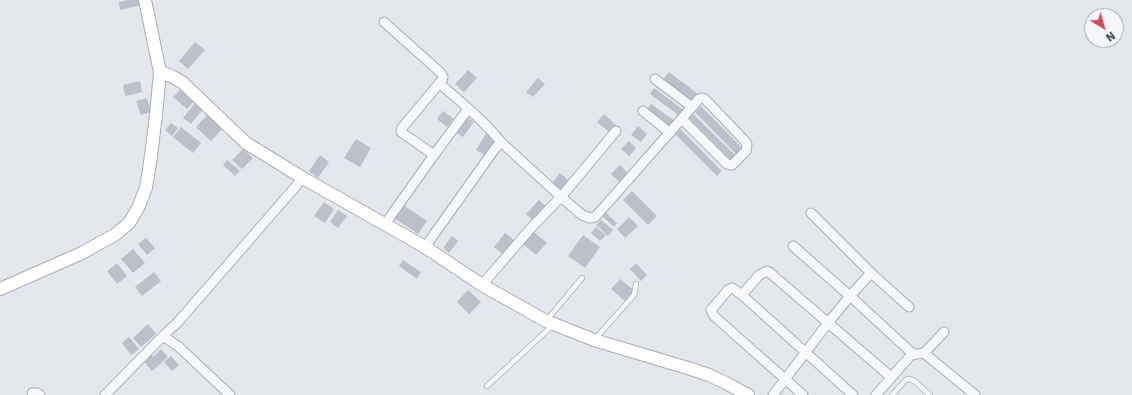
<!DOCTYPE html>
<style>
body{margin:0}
#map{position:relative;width:1132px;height:395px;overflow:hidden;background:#e4e7ec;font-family:"Exo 2",sans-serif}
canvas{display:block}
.north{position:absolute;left:1084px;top:8px;width:40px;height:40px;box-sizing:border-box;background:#f4f6f9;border:1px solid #a4a8b1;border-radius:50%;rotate:143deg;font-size:11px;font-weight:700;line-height:16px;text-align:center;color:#2b3445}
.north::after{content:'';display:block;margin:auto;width:14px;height:18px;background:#d1495b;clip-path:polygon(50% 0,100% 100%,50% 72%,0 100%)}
</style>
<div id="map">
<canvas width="1132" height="395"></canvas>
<div class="north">N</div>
</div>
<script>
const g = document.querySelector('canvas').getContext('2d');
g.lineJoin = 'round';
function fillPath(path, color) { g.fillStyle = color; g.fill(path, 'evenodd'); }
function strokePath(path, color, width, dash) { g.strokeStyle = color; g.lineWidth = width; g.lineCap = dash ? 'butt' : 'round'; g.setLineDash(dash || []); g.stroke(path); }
const building = new Path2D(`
 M 127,0 L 141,0 L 142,5 L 120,10 L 119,2 Z
 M 195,42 L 205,50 L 188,69 L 179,61 Z
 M 468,70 L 477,78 L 464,92 L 455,84 Z
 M 669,72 L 698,94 L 692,102 L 663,80 Z
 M 538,78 L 545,84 L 533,97 L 526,92 Z
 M 140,81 L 142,92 L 125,96 L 123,85 Z
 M 654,88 L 685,111 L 681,117 L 650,94 Z
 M 180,90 L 194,101 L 187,109 L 173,97 Z
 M 147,98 L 151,112 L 141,115 L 136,101 Z
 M 195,103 L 203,109 L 191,124 L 183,118 Z
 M 651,104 L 675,121 L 669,129 L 645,112 Z
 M 701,106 L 743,149 L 737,155 L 695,112 Z
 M 443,111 L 454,119 L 447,127 L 437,119 Z
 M 208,114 L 223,128 L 211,141 L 196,127 Z
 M 604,114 L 616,125 L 609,132 L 597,122 Z
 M 693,114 L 735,155 L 731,160 L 689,118 Z
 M 465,115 L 474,122 L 463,137 L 454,131 Z
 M 171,123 L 178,128 L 172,136 L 165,130 Z
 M 638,126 L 647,134 L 641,142 L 631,135 Z
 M 181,127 L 201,143 L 193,153 L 173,137 Z
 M 680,129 L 722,171 L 717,176 L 675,134 Z
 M 487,132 L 497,138 L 486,156 L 476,150 Z
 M 356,139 L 371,148 L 360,167 L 344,158 Z
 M 629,141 L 636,148 L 629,156 L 621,149 Z
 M 243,149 L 253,158 L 242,169 L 232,160 Z
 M 320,155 L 329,162 L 318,178 L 309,171 Z
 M 227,160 L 240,171 L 235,176 L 223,165 Z
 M 620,165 L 630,175 L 621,183 L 611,174 Z
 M 560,173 L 569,181 L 562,191 L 552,183 Z
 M 632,191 L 657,216 L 648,225 L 623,200 Z
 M 539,200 L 547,207 L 534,221 L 526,214 Z
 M 324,202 L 334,209 L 325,223 L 314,216 Z
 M 403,205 L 427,221 L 418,234 L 394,218 Z
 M 338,210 L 347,216 L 338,228 L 330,222 Z
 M 604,211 L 617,223 L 614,227 L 601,215 Z
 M 629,217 L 638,226 L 625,238 L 617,229 Z
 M 601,220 L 613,230 L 608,236 L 596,225 Z
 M 596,227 L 606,235 L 600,241 L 591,233 Z
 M 534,232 L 547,243 L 536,255 L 523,244 Z
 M 505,233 L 515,241 L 504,255 L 494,247 Z
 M 583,235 L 600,247 L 585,268 L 568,256 Z
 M 452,236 L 458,241 L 449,253 L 443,248 Z
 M 146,238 L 155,248 L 147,255 L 138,244 Z
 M 133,249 L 145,263 L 133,273 L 121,259 Z
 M 403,260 L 421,272 L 417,279 L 399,266 Z
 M 117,263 L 127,276 L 117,284 L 107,271 Z
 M 636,263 L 647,275 L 641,281 L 630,269 Z
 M 154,272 L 161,281 L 142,296 L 135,287 Z
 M 620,279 L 634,290 L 625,301 L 611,289 Z
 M 468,290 L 481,302 L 469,314 L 457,302 Z
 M 148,324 L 156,334 L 141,347 L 133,338 Z
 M 129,337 L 139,349 L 131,355 L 122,343 Z
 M 161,349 L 168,357 L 152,371 L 141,358 L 149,352 L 153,357 Z
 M 171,356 L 179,365 L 172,371 L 164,362 Z`);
const lane = new Path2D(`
 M 547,320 L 582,278
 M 595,339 L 634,295 L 636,284
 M 487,386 L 553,325
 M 892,395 L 907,379 L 913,380 L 930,395`);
const street = new Path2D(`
 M 384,22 L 441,73 L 443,77 L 442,80 L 402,128 L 401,132 L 434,155
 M 655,79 L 692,107
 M 439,83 C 460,101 483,120 501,142 L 561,197 L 582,215 L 590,218 L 595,217 L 605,206 L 692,107 L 699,99 L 702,98 L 705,99 L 744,140 L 747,144 L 746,151 L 732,165 L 727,164 L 682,119
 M 643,111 L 670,133
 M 385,224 L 434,155 L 468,109
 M 793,246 L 850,296 L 913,354
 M 425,247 L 494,150 L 501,142
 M 871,273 L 909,307
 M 482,285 L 531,228 L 561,197 L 616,131
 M 742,295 L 853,395
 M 924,353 L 975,395
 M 32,393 L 37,393 L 40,395
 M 105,395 L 163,336
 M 230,395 L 179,347 L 163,336 L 178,322 L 303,178
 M 773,395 L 828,323 L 850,296 L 871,273 L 811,213
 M 803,395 L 714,316 L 711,310 L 728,290 L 732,288 L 742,295 L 759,275 L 767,271 L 769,272 L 891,377
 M 876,395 L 911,355 L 924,353 L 944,332`);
const secondary = new Path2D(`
 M 160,72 L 171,76 L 182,82 L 246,143 L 303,178 L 425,247 L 482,285 L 546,321 L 594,340 L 691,369 L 709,375 L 726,383 L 748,395
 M 0,289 L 82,253 L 116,234 L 129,223 L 138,208 L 146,188 L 150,163 L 156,115 L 160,72 L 145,0`);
fillPath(building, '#bbc0ca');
strokePath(lane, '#a9aeb7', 6);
strokePath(street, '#a9aeb7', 11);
strokePath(secondary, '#a9aeb7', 14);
strokePath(lane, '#f7f8fa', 4.5);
strokePath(street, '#f7f8fa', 9);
strokePath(secondary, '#fff', 12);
</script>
